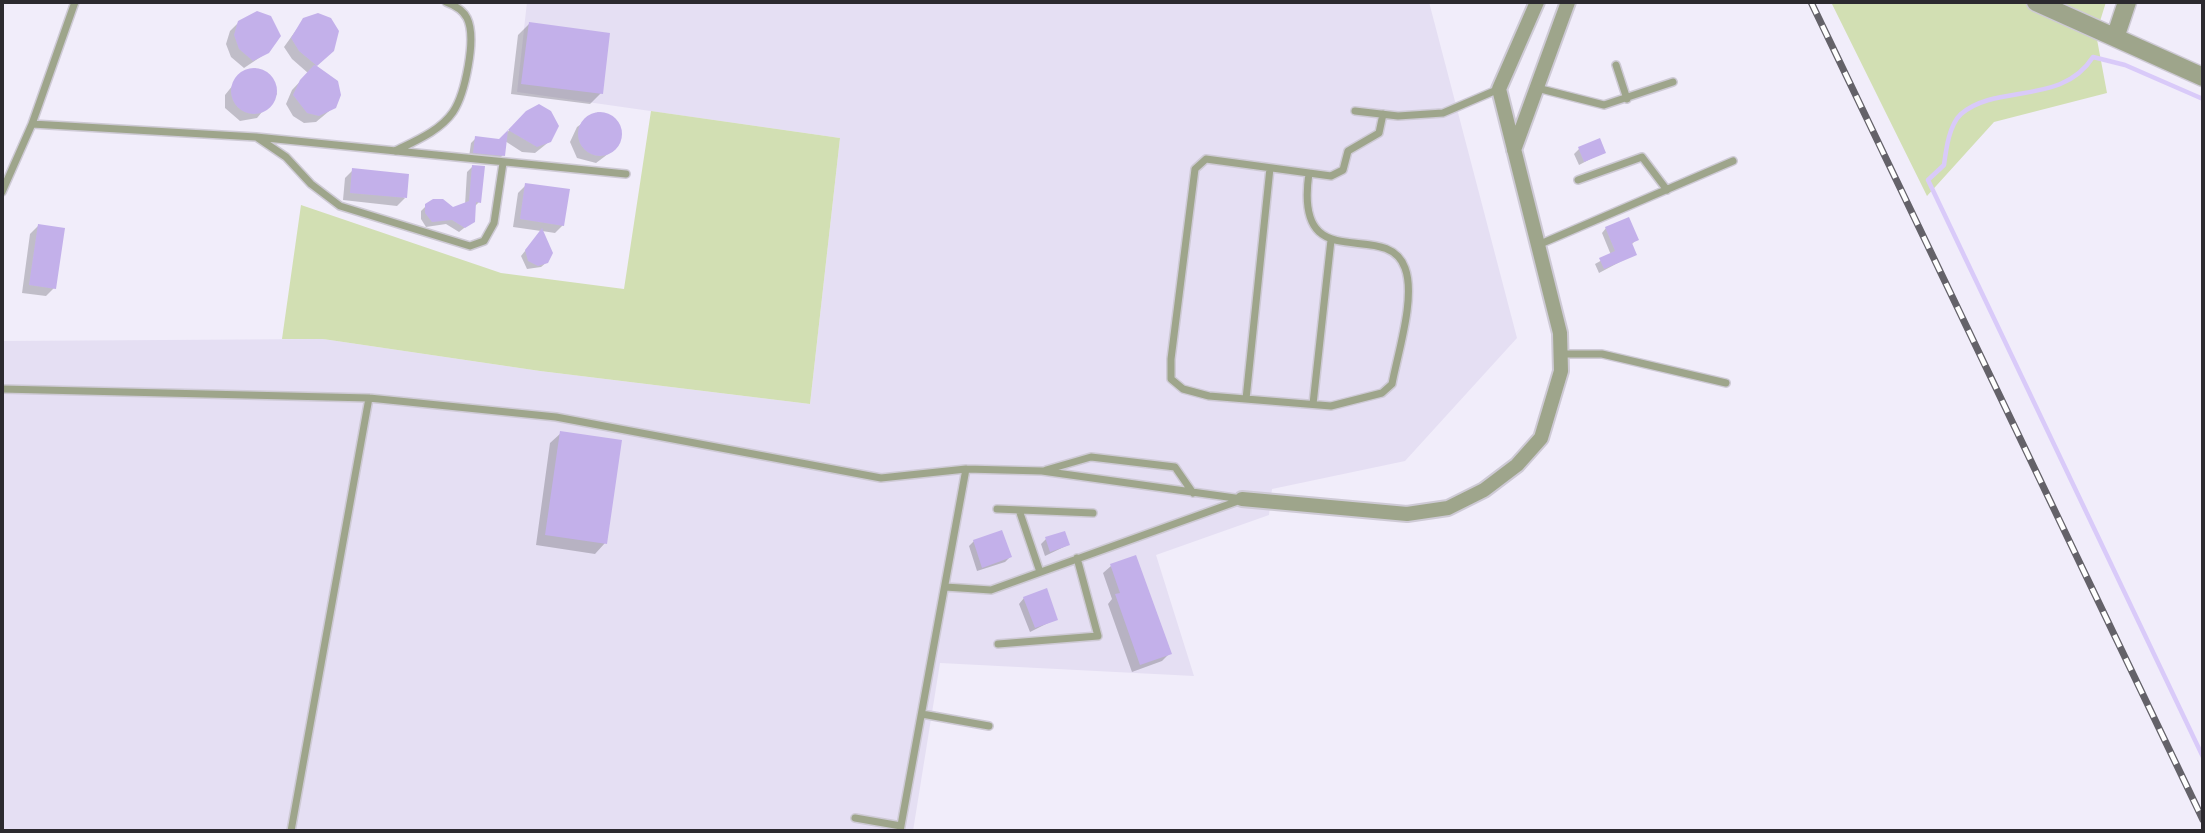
<!DOCTYPE html>
<style>
body{margin:0}
#map{position:relative;width:2205px;height:833px;overflow:hidden;background:#f1edfa;font-family:Karla,sans-serif}
canvas{display:block}
.frame{position:absolute;inset:0;border:4px solid #2c2a2f;pointer-events:none}
</style>
<div id="map">
<canvas width="2205" height="833"></canvas>
<div class="frame"></div>
</div>
<script>
const g = document.querySelector('canvas').getContext('2d');
g.lineJoin = 'round';
function fillPath(path, color) { g.fillStyle = color; g.fill(path, 'evenodd'); }
function strokePath(path, color, width, dash) { g.strokeStyle = color; g.lineWidth = width; g.lineCap = dash ? 'butt' : 'round'; g.setLineDash(dash || []); g.stroke(path); }
const built = new Path2D(`
 M 527,2 L 1429,2 L 1517,338 L 1405,461 L 1272,489 L 1269,515 L 1156,555 L 1194,676 L 940,663 L 913,831 L 2,831 L 2,341 L 323,339 L 540,371 L 810,404 L 840,138 L 517,92 Z`);
const green = new Path2D(`
 M 1831,2 L 2106,2 L 2096,34 L 2107,93 L 1994,122 L 1927,196 Z
 M 651,111 L 840,138 L 810,404 L 540,371 L 323,339 L 282,339 L 301,205 L 501,273 L 624,289 Z`);
const shadow = new Path2D(`
 M 304,19 L 324,59 L 315,67 L 334,107 L 316,122 L 304,123 L 293,116 L 286,104 L 292,90 L 308,73 L 292,59 L 284,47 Z
 M 239,22 L 268,52 L 244,68 L 231,57 L 226,44 L 230,31 Z
 M 529,24 L 601,93 L 590,104 L 511,94 L 518,35 Z
 M 255,68 L 272,81 L 277,94 L 257,118 L 240,121 L 225,108 L 225,95 L 237,80 Z
 M 598,112 L 614,119 L 620,129 L 616,148 L 596,163 L 577,158 L 570,142 L 577,127 Z
 M 518,121 L 550,141 L 535,153 L 522,152 L 505,141 L 503,155 L 498,160 L 469,157 L 471,143 L 476,138 L 499,141 Z
 M 1579,149 L 1604,152 L 1579,165 L 1574,154 Z
 M 472,167 L 479,202 L 474,207 L 473,221 L 459,232 L 446,224 L 426,227 L 421,219 L 421,211 L 426,206 L 453,209 L 465,205 L 467,172 Z
 M 353,170 L 405,198 L 397,206 L 343,200 L 345,178 Z
 M 526,185 L 563,225 L 555,233 L 542,231 L 547,262 L 541,267 L 527,269 L 521,256 L 541,231 L 513,227 L 518,193 Z
 M 38,226 L 54,288 L 46,296 L 22,293 L 30,234 Z
 M 1606,228 L 1637,239 L 1631,245 L 1635,254 L 1599,273 L 1595,264 L 1611,255 L 1602,233 Z
 M 561,433 L 605,543 L 595,554 L 536,545 L 550,443 Z
 M 1046,539 L 1068,545 L 1045,556 L 1041,544 Z
 M 974,541 L 1010,557 L 1005,562 L 977,571 L 969,546 Z
 M 1111,566 L 1170,653 L 1162,661 L 1132,672 L 1108,604 L 1112,599 L 1103,573 Z
 M 1024,598 L 1056,619 L 1030,632 L 1019,604 Z`);
const stream = new Path2D(`
 M 2203,99 L 2125,65 L 2093,57 C 2062,106 1997,83 1961,114 C 1949,125 1946,150 1944,165 L 1928,180 L 2203,757`);
const building = new Path2D(`
 M 257,11 L 271,16 L 281,36 L 269,53 L 253,61 L 239,49 L 234,35 L 238,21 Z
 M 318,13 L 331,18 L 339,31 L 334,51 L 317,66 L 338,81 L 341,95 L 336,108 L 319,116 L 307,113 L 293,95 L 300,80 L 314,65 L 317,66 L 299,51 L 291,38 L 303,18 Z
 M 529,22 L 610,33 L 603,94 L 521,84 Z
 M231 91a23 23 0 1 1 46 0a23 23 0 1 1-46 0Z
 M 539,104 L 551,111 L 559,126 L 551,142 L 537,147 L 508,130 L 526,111 Z
 M578 134a22 22 0 1 1 44 0a22 22 0 1 1-44 0Z
 M 508,130 L 505,156 L 473,153 L 475,136 L 499,139 Z
 M 1600,138 L 1606,153 L 1584,162 L 1578,147 Z
 M 472,165 L 485,166 L 481,203 L 476,202 L 475,222 L 465,228 L 452,220 L 432,222 L 425,213 L 425,204 L 433,199 L 443,199 L 453,207 L 469,201 Z
 M 352,168 L 409,174 L 407,198 L 350,193 Z
 M 525,183 L 570,189 L 564,226 L 520,219 Z
 M 1629,217 L 1639,240 L 1632,243 L 1637,255 L 1604,269 L 1599,258 L 1615,251 L 1605,227 Z
 M 38,224 L 65,228 L 56,289 L 29,285 Z
 M 542,228 L 553,253 L 548,263 L 538,266 L 528,261 L 525,250 Z
 M 560,431 L 622,440 L 607,544 L 545,535 Z
 M 1002,530 L 1012,557 L 982,568 L 973,540 Z
 M 1065,531 L 1070,545 L 1050,552 L 1045,537 Z
 M 1136,555 L 1172,654 L 1140,665 L 1115,594 L 1120,593 L 1110,564 Z
 M 1047,588 L 1058,620 L 1035,628 L 1023,597 Z`);
const service = new Path2D(`
 M 1616,65 L 1627,99
 M 1537,88 L 1604,105 L 1673,82
 M 1355,111 L 1398,116 L 1443,113 L 1499,89
 M 32,124 L 256,137 L 626,174
 M 258,138 L 286,157 L 311,184 L 340,206 L 470,246 L 484,241 L 494,223 L 503,163
 M 395,151 C 415,141 440,131 453,112 C 465,94 477,38 467,18 C 463,10 454,5 446,2
 M 1309,173 C 1293,282 1386,216 1405,268 C 1416,297 1398,352 1392,384 L 1382,393 L 1331,406 L 1209,396 L 1183,389 L 1171,379 L 1171,359 L 1195,169 L 1206,159 L 1331,176 L 1343,170 L 1348,151 L 1379,133 L 1383,114
 M 1578,180 L 1642,157 L 1667,190
 M 2,192 L 32,124 L 75,2
 M 1538,245 L 1733,161
 M 1561,354 L 1602,354 L 1726,383
 M 2,389 L 369,398 L 556,417 L 881,478 L 966,469 L 1042,471 L 1242,499
 M 1246,399 L 1270,168
 M 1313,404 L 1331,240
 M 1046,470 L 1091,457 L 1175,467 L 1193,493
 M 997,509 L 1093,513
 M 1019,510 L 1040,572
 M 945,587 L 991,590 L 1238,501
 M 998,644 L 1098,636 L 1077,558
 M 922,714 L 989,726
 M 855,818 L 901,826
 M 291,831 L 369,398
 M 900,831 L 966,469`);
const minor = new Path2D(`
 M 1514,150 L 1568,2
 M 1242,499 L 1407,514 L 1448,508 L 1484,490 L 1517,465 L 1541,438 L 1561,371 L 1560,333 L 1499,89 L 1537,2`);
const tertiary = new Path2D(`
 M 2036,2 L 2203,77
 M 2116,35 L 2127,2`);
const rail = new Path2D(`
 M 1811,2 L 2203,820`);
fillPath(built, '#e5dff3');
fillPath(green, '#d2dfb3');
fillPath(shadow, '#0003');
strokePath(stream, '#d9caf9', 4.5);
fillPath(building, '#c3b0ea');
strokePath(service, '#cecad5', 10);
strokePath(minor, '#cecad5', 18);
strokePath(tertiary, '#cecad5', 21);
strokePath(service, '#9ea58b', 7);
strokePath(minor, '#9ea58b', 14);
strokePath(tertiary, '#9ea58b', 18);
strokePath(rail, '#646269', 7);
strokePath(rail, '#fff', 4.5, [13]);
</script>
